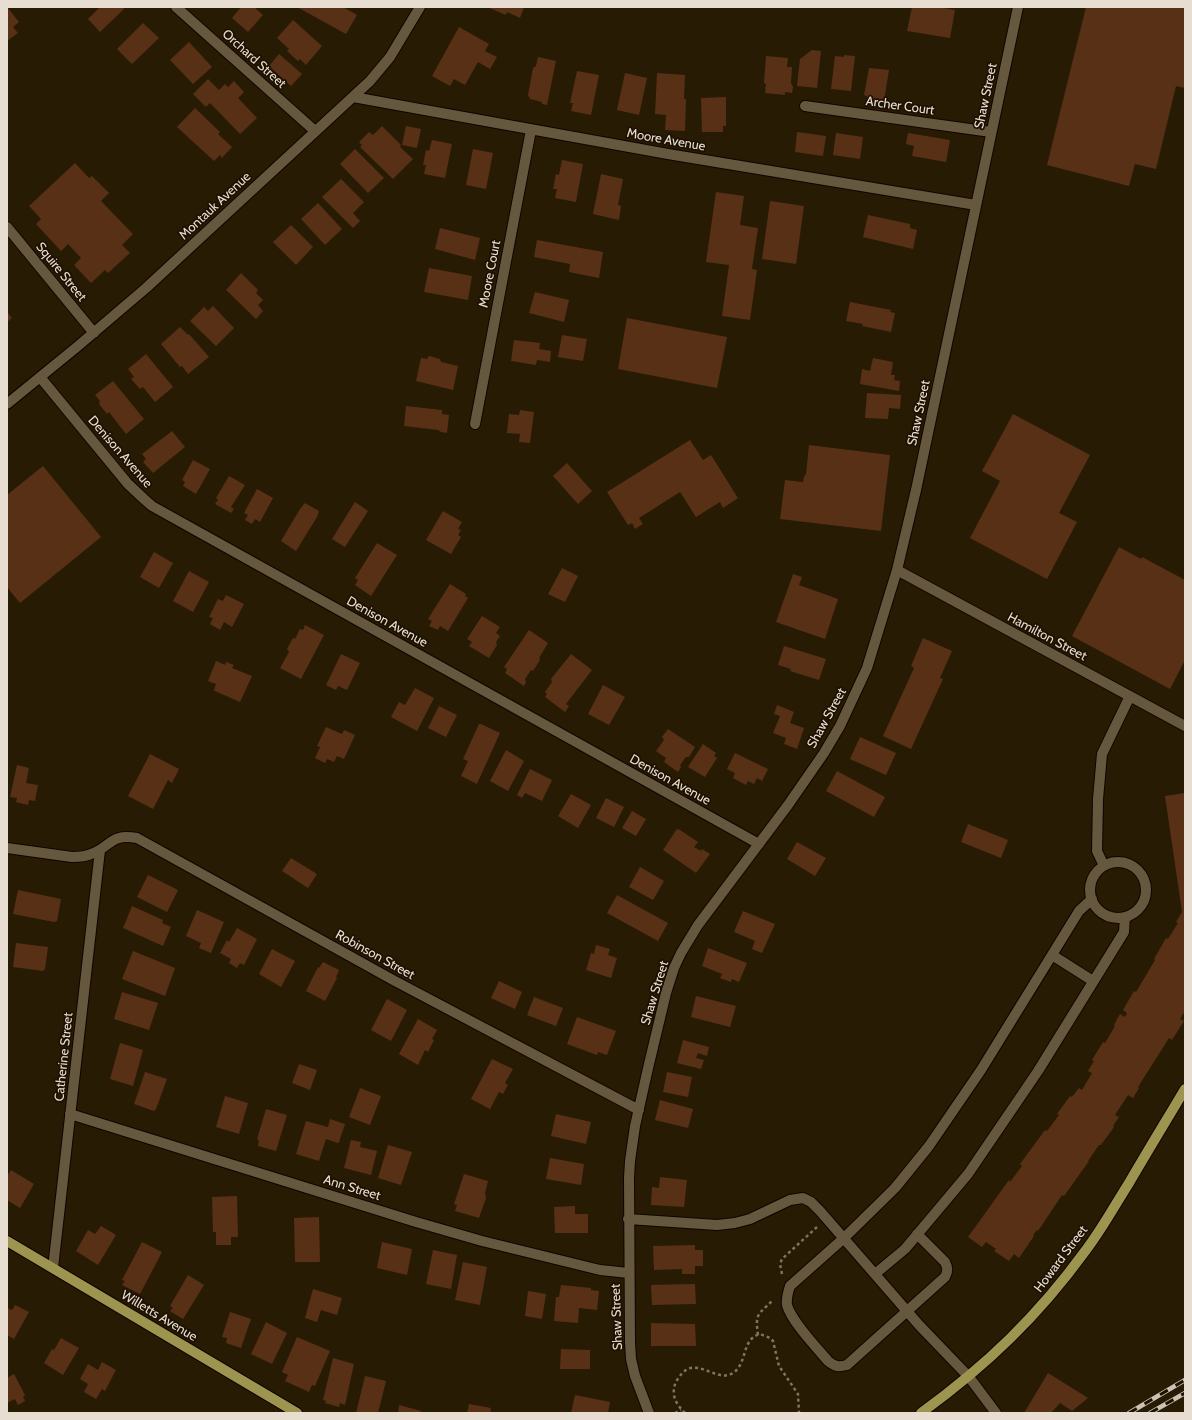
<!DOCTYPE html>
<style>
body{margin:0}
#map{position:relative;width:1192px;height:1420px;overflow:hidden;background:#281b04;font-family:Cabin,sans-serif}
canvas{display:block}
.frame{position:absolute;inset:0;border:8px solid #e7ded1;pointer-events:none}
</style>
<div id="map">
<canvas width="1192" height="1420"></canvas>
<div class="frame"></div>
</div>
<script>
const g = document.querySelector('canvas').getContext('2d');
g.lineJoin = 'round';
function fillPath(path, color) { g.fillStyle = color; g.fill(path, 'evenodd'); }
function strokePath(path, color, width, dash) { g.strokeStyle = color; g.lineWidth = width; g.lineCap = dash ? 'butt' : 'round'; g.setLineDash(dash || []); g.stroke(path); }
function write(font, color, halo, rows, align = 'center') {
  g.font = font + ' Cabin,sans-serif'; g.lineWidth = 3.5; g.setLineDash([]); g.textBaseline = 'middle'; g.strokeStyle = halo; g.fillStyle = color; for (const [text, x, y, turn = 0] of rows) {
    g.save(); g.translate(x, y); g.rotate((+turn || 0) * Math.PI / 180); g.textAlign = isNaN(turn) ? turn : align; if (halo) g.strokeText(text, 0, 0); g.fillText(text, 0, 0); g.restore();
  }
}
const building = new Path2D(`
 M 100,7 L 123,7 L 124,9 L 100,32 L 88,19 Z
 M 241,7 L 254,7 L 263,15 L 248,32 L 232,18 Z
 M 297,7 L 343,7 L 357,15 L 346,34 Z
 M 487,7 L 524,7 L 520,18 L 507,12 L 506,15 Z
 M 912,7 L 938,7 L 955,10 L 950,38 L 907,31 Z
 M 1086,7 L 1185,7 L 1185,88 L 1176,86 L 1156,169 L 1135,164 L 1129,186 L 1047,165 Z
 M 8,8 L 19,22 L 13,27 L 18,33 L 7,41 L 7,9 Z
 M 293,20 L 322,46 L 306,65 L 300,59 L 298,61 L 287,51 L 289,49 L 277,38 Z
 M 143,23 L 159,38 L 132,64 L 117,49 Z
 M 459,27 L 489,44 L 485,51 L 497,57 L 490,69 L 478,62 L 465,85 L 454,79 L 450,86 L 432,76 Z
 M 189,42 L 212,67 L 193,84 L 170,60 Z
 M 812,50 L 821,51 L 817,88 L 797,86 L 800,59 Z
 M 279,54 L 302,74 L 291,86 L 269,66 Z
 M 844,55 L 855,56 L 851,91 L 831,89 L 835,56 L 844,57 Z
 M 766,56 L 788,58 L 787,67 L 792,67 L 791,83 L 793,87 L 792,93 L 785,92 L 785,95 L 765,93 L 766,84 L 764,83 Z
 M 538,57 L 556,61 L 547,105 L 542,104 L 542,102 L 530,99 L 528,95 L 533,68 L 536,66 Z
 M 869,68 L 889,70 L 884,101 L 867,100 L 867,96 L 864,95 Z
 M 577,71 L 599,75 L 591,115 L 571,111 L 573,103 L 570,103 Z
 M 625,73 L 647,78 L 639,115 L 617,110 Z
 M 657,73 L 685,75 L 684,99 L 686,99 L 685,131 L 665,130 L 666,115 L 655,114 Z
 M 208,79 L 219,90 L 225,84 L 228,87 L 234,81 L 244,92 L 238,98 L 257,118 L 240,134 L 210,103 L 206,107 L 193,94 Z
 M 726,97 L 726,126 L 723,126 L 723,132 L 702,132 L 701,98 Z
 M 195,108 L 220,132 L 218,134 L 232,147 L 222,158 L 220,155 L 214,161 L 177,127 Z
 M 382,126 L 401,145 L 400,147 L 413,159 L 393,179 L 360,147 L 362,145 L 359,142 L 369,132 L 373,135 Z
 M 406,126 L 421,129 L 417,148 L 402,145 Z
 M 797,132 L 826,136 L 823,156 L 795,152 Z
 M 836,133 L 863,137 L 860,159 L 833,155 Z
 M 908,133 L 950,140 L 946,162 L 912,156 L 914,146 L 906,144 Z
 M 432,140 L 452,144 L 445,178 L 424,174 L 426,165 L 423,165 L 426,150 L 429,151 Z
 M 355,149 L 384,178 L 368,193 L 340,164 Z
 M 473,149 L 493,153 L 486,189 L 466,185 Z
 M 562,160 L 583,164 L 576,202 L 555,198 L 557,189 L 553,189 L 556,174 L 559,175 Z
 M 75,163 L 89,178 L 92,176 L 109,193 L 101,201 L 133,234 L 122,245 L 130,253 L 108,273 L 105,270 L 91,283 L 74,265 L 81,258 L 68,244 L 61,251 L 36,224 L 41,219 L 29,206 Z
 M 601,174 L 623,179 L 618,205 L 621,206 L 619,220 L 593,214 Z
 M 341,179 L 364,202 L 353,213 L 360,221 L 353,228 L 322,197 Z
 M 716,192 L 744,196 L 740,225 L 758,228 L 752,269 L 757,270 L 750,320 L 722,316 L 729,265 L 706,262 Z
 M 770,201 L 804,206 L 796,264 L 762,259 Z
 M 318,203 L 342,229 L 325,245 L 301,219 Z
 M 868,215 L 910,224 L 910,228 L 917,230 L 913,249 L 863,237 Z
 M 291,225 L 313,247 L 296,265 L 273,242 Z
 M 440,228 L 480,238 L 475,260 L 435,249 Z
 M 537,240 L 603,252 L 599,278 L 569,272 L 570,264 L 534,257 Z
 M 429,268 L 472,276 L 468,300 L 424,292 Z
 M 241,273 L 258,290 L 256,293 L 263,300 L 258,305 L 263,311 L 256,319 L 226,290 Z
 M 535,292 L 569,300 L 564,322 L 529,313 Z
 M 850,302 L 891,310 L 890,312 L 895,313 L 891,332 L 862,326 L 863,324 L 846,321 Z
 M 213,306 L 234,328 L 216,346 L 190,321 L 204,307 L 208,311 Z
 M 7,312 L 12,318 L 7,322 Z
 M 627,318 L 727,337 L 717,388 L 618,369 Z
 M 180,327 L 188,335 L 189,334 L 209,357 L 188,374 L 182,366 L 180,367 L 161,344 Z
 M 562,335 L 587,339 L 583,361 L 558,357 Z
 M 514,340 L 540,343 L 539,349 L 551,351 L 550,362 L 537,360 L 536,365 L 511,361 Z
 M 146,354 L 173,387 L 155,402 L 143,387 L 140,389 L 131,379 L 134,377 L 128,369 Z
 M 429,356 L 440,359 L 441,362 L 458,366 L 453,390 L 416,381 L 421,358 L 427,359 Z
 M 873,358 L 893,362 L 891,375 L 895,375 L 894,380 L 900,381 L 899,391 L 860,384 L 862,369 L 870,371 Z
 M 113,381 L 144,419 L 126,434 L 109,412 L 107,414 L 99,404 L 100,401 L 95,395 Z
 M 867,393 L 901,395 L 900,409 L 889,408 L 888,419 L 865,418 Z
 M 406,406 L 442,410 L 442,414 L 449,415 L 447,433 L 441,432 L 438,430 L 404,426 Z
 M 520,410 L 534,412 L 530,443 L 519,442 L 520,434 L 507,433 L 509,414 L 519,415 Z
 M 1013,414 L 1090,455 L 1059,513 L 1077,522 L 1047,579 L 970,538 L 1000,481 L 982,471 Z
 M 172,431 L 185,447 L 153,473 L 143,462 L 146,459 L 142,454 Z
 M 690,440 L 703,460 L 711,455 L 738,498 L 723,508 L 720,502 L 696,517 L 680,492 L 639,518 L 643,524 L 635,529 L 632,523 L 628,525 L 607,492 Z
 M 809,445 L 890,455 L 881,531 L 780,519 L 785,480 L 803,482 L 804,477 L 806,474 Z
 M 193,460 L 210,469 L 196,494 L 183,486 L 185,482 L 182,480 Z
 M 567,463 L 592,491 L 578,504 L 553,476 Z
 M 43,466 L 101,537 L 20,603 L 7,587 L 7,495 Z
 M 229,476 L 245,485 L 231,507 L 234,509 L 231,513 L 215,504 L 218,500 L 216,498 Z
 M 257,489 L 273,498 L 260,522 L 255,519 L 252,524 L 245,520 L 248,515 L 244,513 Z
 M 355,502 L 368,511 L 345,547 L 332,539 Z
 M 305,503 L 319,511 L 317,517 L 296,551 L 281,541 L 300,509 Z
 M 443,511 L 462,522 L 458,529 L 461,530 L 458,535 L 461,537 L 451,554 L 426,540 Z
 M 377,543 L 397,555 L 371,596 L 355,585 L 358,580 L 355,578 Z
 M 1119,547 L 1141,559 L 1142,557 L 1185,580 L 1185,660 L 1170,689 L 1072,636 Z
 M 154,552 L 173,563 L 159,588 L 140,577 Z
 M 562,568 L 578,576 L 565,602 L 548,594 Z
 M 189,571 L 209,582 L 193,612 L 173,601 Z
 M 793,574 L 802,577 L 799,585 L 838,599 L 825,639 L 776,622 Z
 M 450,584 L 466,594 L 465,596 L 468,598 L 448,631 L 440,626 L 438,630 L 429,626 L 432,621 L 428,619 Z
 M 226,595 L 244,604 L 232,627 L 224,622 L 220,630 L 210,624 L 213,618 L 209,617 L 218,599 L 223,601 Z
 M 482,616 L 500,627 L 496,633 L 500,636 L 496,642 L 497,645 L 489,658 L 469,646 L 472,642 L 467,639 Z
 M 305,625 L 324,635 L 301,679 L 280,668 L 289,652 L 287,649 L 293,638 L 295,639 L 300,629 L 303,630 Z
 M 529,630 L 548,643 L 539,658 L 540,660 L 533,671 L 531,670 L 525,679 L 526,682 L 524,686 L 505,673 L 507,669 L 504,667 Z
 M 923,638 L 952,651 L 940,678 L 943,679 L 911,749 L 883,736 L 914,668 L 911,666 Z
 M 784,646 L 826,659 L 819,680 L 790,671 L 791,669 L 778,665 Z
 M 341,654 L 360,663 L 347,690 L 338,686 L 336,690 L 326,685 Z
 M 571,654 L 592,670 L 566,704 L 569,706 L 565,712 L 545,697 L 547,694 L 545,692 L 552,682 L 551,679 Z
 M 216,661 L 225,665 L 226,662 L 234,665 L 232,668 L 252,676 L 240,702 L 215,691 L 214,690 L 216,684 L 208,681 Z
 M 603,685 L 625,697 L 609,725 L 588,714 Z
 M 415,688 L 434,698 L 417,731 L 391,717 L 399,702 L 405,705 Z
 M 777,705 L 794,712 L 790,723 L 804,728 L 797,749 L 784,744 L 786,738 L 773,733 L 780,716 L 774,714 Z
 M 439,706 L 457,715 L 446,737 L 428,728 Z
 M 479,724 L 481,724 L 500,733 L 477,784 L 461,776 L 468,761 L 463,759 Z
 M 326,727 L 342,734 L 344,730 L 355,735 L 344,759 L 337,756 L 334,762 L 327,759 L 325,763 L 315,758 L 320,747 L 317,746 Z
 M 668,729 L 695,747 L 689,757 L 686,757 L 680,765 L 681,767 L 678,772 L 664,762 L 666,758 L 656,751 L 664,740 L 662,737 Z
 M 860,737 L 896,753 L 886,775 L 850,759 Z
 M 703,744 L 716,753 L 714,756 L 717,758 L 705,777 L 688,767 Z
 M 506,750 L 524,761 L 508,791 L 490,781 Z
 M 735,753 L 768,769 L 762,781 L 757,778 L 754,784 L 748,781 L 746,785 L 733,778 L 735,773 L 727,769 Z
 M 150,754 L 179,769 L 172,783 L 168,780 L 153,809 L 128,796 Z
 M 17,765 L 29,768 L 26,783 L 38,785 L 35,801 L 29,800 L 28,805 L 16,802 L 17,798 L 10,797 Z
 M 530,769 L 552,780 L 542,801 L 525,793 L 522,798 L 517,795 Z
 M 837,771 L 885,797 L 874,817 L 826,791 Z
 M 1185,793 L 1185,1011 L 1180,1019 L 1184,1021 L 1172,1040 L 1169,1038 L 1138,1087 L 1139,1088 L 1133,1098 L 1128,1095 L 1115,1115 L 1119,1117 L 1113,1126 L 1114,1127 L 1101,1145 L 1099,1145 L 1088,1161 L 1089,1161 L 1064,1196 L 1062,1195 L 1038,1231 L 1037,1230 L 1033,1235 L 1034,1236 L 1019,1258 L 1014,1254 L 1009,1261 L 994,1251 L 996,1249 L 986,1242 L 982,1247 L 968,1237 L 1009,1180 L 1010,1182 L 1022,1166 L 1020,1164 L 1045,1130 L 1047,1131 L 1059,1115 L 1057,1114 L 1070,1096 L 1072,1097 L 1079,1088 L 1082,1090 L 1092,1073 L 1088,1071 L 1094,1061 L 1092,1060 L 1103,1042 L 1105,1043 L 1115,1026 L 1114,1025 L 1120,1014 L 1125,1017 L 1127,1013 L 1123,1010 L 1134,991 L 1136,992 L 1155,960 L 1154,959 L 1166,938 L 1168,939 L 1178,923 L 1176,922 L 1182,912 L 1165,796 Z
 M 571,794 L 591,805 L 578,828 L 558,816 Z
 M 606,798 L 624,807 L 614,827 L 596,818 Z
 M 632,811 L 646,819 L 636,836 L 622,828 Z
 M 968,824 L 1008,840 L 1001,858 L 961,842 Z
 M 677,829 L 680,830 L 698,842 L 694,847 L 701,851 L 702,849 L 710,854 L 696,873 L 663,850 Z
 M 797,842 L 826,858 L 815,876 L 787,859 Z
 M 291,858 L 317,874 L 308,888 L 282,871 Z
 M 640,867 L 664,881 L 653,900 L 629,887 Z
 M 148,875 L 178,890 L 167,912 L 137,897 Z
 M 18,890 L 61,899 L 57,921 L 54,922 L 13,914 Z
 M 617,895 L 668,923 L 658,941 L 607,913 Z
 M 132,906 L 163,920 L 162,923 L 171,927 L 163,946 L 123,928 Z
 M 197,910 L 224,922 L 211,953 L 199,948 L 201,943 L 186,936 Z
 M 743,911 L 775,924 L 762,953 L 752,949 L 755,941 L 734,932 Z
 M 237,928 L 257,939 L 244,965 L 240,963 L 237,968 L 229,963 L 231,959 L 220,953 L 227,940 L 229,942 Z
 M 16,943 L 48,947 L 45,969 L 43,971 L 13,967 Z
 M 596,945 L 610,949 L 608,955 L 617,958 L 611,978 L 586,970 L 591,953 L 594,954 Z
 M 708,948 L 747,963 L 739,982 L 732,979 L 731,982 L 720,978 L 722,974 L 702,966 Z
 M 272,949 L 295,961 L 281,987 L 259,974 Z
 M 133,951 L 175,968 L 165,996 L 122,979 Z
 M 323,962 L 339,970 L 336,977 L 337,978 L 325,1001 L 306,991 L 318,967 L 319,968 Z
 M 499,981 L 522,992 L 515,1009 L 491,998 Z
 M 122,992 L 158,1003 L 149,1030 L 114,1019 Z
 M 696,996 L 736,1006 L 730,1027 L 691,1017 Z
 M 534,997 L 563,1008 L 556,1026 L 527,1015 Z
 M 387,999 L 407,1010 L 391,1041 L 371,1030 Z
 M 577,1017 L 616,1031 L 607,1055 L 598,1052 L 597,1055 L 567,1044 Z
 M 418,1019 L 437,1030 L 432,1039 L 434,1040 L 428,1052 L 425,1050 L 418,1065 L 399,1054 Z
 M 683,1040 L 709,1047 L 707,1056 L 698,1053 L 696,1058 L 704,1060 L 701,1069 L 677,1063 Z
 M 120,1043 L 143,1050 L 133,1086 L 110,1079 Z
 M 492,1059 L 513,1069 L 505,1083 L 508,1085 L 503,1094 L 499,1092 L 490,1109 L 471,1099 Z
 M 299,1064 L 317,1070 L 310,1090 L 292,1083 Z
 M 145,1072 L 167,1079 L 156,1109 L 154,1111 L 134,1104 Z
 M 667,1072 L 692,1077 L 688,1097 L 663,1092 Z
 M 360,1088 L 381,1096 L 370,1125 L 349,1117 Z
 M 225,1096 L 248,1103 L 239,1134 L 216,1127 Z
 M 660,1100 L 693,1109 L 688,1128 L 655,1120 Z
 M 266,1109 L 287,1115 L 276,1151 L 258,1146 L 259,1140 L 257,1139 Z
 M 556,1114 L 591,1122 L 586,1144 L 551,1136 Z
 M 330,1119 L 345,1124 L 339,1142 L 338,1143 L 326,1139 L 319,1161 L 296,1154 L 306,1121 L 328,1127 Z
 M 351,1140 L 361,1142 L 360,1147 L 377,1151 L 371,1175 L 344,1168 Z
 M 388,1145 L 412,1152 L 401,1185 L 378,1178 Z
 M 550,1158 L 584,1164 L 581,1185 L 546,1179 Z
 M 11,1170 L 34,1184 L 20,1208 L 7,1200 L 7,1176 Z
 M 464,1174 L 488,1181 L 485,1193 L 486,1198 L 479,1218 L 455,1211 L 457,1205 L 454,1204 Z
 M 660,1177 L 687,1180 L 684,1207 L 651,1205 L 652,1187 L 659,1188 Z
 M 237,1196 L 238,1237 L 231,1237 L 231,1245 L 216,1245 L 216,1232 L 213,1232 L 212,1197 Z
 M 575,1206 L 575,1214 L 588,1214 L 588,1233 L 555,1233 L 554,1207 Z
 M 319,1217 L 320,1262 L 295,1262 L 294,1218 Z
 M 101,1226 L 116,1235 L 98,1265 L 76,1251 L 88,1230 L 95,1234 Z
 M 142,1242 L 162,1252 L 140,1294 L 122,1285 L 125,1281 L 122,1280 Z
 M 382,1242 L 412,1249 L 407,1275 L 377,1268 Z
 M 695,1245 L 695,1250 L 703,1250 L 703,1266 L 695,1266 L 695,1274 L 682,1274 L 682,1269 L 654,1270 L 653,1246 Z
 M 433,1250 L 457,1255 L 451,1289 L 426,1284 Z
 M 463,1262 L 487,1267 L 480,1305 L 455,1300 Z
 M 188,1275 L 204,1285 L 183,1319 L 170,1311 L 173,1308 L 170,1306 Z
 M 695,1284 L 696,1304 L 652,1305 L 651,1285 Z
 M 561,1285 L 591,1288 L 591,1290 L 599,1291 L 597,1310 L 579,1308 L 578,1323 L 554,1321 L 556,1297 L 559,1297 Z
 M 313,1289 L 342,1298 L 337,1315 L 321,1310 L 317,1322 L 305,1318 Z
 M 528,1291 L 546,1294 L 542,1319 L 525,1316 Z
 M 15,1305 L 29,1312 L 14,1339 L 7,1335 L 7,1308 L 12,1310 Z
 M 230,1312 L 251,1319 L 241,1348 L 226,1343 L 227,1338 L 222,1337 Z
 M 266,1322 L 287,1333 L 272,1364 L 251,1354 Z
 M 651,1323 L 695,1324 L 696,1346 L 651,1346 Z
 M 297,1337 L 330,1351 L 315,1386 L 312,1385 L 309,1392 L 285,1381 L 288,1375 L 282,1372 Z
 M 61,1338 L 79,1348 L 63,1375 L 44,1363 L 52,1349 L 54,1350 Z
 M 561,1349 L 590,1350 L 590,1369 L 560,1369 Z
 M 333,1358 L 354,1364 L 345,1405 L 340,1403 L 339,1407 L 325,1403 L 326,1401 L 323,1400 Z
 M 102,1362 L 116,1370 L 105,1391 L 102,1389 L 96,1399 L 84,1392 L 88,1384 L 80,1379 L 88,1364 L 98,1370 Z
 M 1048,1373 L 1088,1398 L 1072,1411 L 1060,1403 L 1051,1413 L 1024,1413 Z
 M 14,1374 L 25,1395 L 23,1397 L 25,1401 L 18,1405 L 15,1399 L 7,1403 L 7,1378 Z
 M 365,1376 L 386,1381 L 378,1413 L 356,1413 Z
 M 575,1395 L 610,1402 L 608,1413 L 571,1413 Z
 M 469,1404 L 491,1408 L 490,1413 L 467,1413 Z
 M 399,1405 L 421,1411 L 420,1413 L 398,1413 Z`);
const path = new Path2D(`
 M 782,1274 L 780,1264 L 782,1259 L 817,1227
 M 758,1335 C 755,1313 758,1315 772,1301
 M 675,1413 L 681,1410
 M 685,1413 C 680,1408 675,1402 674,1395 C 673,1388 675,1383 679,1377 C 696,1353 715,1384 733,1373 C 748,1363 741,1339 760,1334 L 770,1338 L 773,1341 L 779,1366 L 798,1394 L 799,1413`);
const minor = new Path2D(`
 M 176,7 L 315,131
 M 353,97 L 668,154 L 976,205
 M 805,106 L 991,132
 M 7,227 L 94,333
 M 40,377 L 128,484 L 144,499 L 152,506 L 759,844
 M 7,404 L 78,346 L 146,288 L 370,81 L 390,57 L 420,7
 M 475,424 L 531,130
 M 897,570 L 1185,726
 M 7,848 L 72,857 C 78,857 85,857 91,854 C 111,847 110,833 137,838 L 393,980 L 639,1110
 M1090 890a28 28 0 1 1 56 0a28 28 0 1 1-56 0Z
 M 1104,866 L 1097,851 L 1098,799 L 1102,754 L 1130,696
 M 1052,955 L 1093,981
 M 70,1114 L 416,1222 L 482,1241 L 600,1270 L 629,1273
 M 628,1219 L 717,1225 L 735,1223 L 750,1219 L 790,1200 L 803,1198 L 811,1202 L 820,1211 L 919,1325 L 969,1377 L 996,1413
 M 917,1234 L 945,1262 C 948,1268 948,1271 945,1277 L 847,1365 C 839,1367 835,1367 828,1361 C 817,1348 791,1321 787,1305 C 786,1298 788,1292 790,1286 L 844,1238 L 895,1188 L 929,1146 L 981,1070 L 1079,911 L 1092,899
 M 53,1268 L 100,850
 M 875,1274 L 905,1249 L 968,1174 L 1038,1071 L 1124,932 L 1125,917
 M 649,1413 L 635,1376 L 631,1359 L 630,1342 L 629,1178 L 630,1161 L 635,1126 L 649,1064 L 666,993 L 674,968 L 681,953 L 698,925 L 788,805 L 824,753 L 840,726 L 867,668 L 897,570 L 916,490 L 1018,7`);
const major = new Path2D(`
 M 7,1241 L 297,1413
 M 921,1413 C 987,1365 1038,1316 1086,1250 C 1102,1229 1115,1205 1129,1183 C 1147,1152 1166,1121 1185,1089`);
const rail = new Path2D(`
 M 1129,1413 L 1185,1380
 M 1150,1413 L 1185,1393`);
const streetNames = [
 ["Orchard Street",254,59,42],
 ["Shaw Street",986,96,-78],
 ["Archer Court",900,106,8],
 ["Moore Avenue",666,140,10],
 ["Montauk Avenue",215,206,-43],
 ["Squire Street",61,272,51],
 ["Moore Court",490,274,-79],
 ["Shaw Street",919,413,-78],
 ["Denison Avenue",120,452,49],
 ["Denison Avenue",387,622,29],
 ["Hamilton Street",1047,637,28],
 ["Shaw Street",827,718,-61],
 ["Denison Avenue",670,780,29],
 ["Robinson Street",375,955,29],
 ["Shaw Street",655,993,-73],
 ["Catherine Street",64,1057,-84],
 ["Ann Street",352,1188,17],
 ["Howard Street",1061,1259,-53],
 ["Willetts Avenue",159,1316,31],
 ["Shaw Street",617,1317,-92]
];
fillPath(building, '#583016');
strokePath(minor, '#100500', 12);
strokePath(major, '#100500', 12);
strokePath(path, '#7f7462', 2.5, [3, 3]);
strokePath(minor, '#66573f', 10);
strokePath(major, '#9d944f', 10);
strokePath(rail, '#cdc3b5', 4.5);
strokePath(rail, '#1e1100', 3, [9]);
write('13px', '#e7ded1', '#1e1100', streetNames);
</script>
